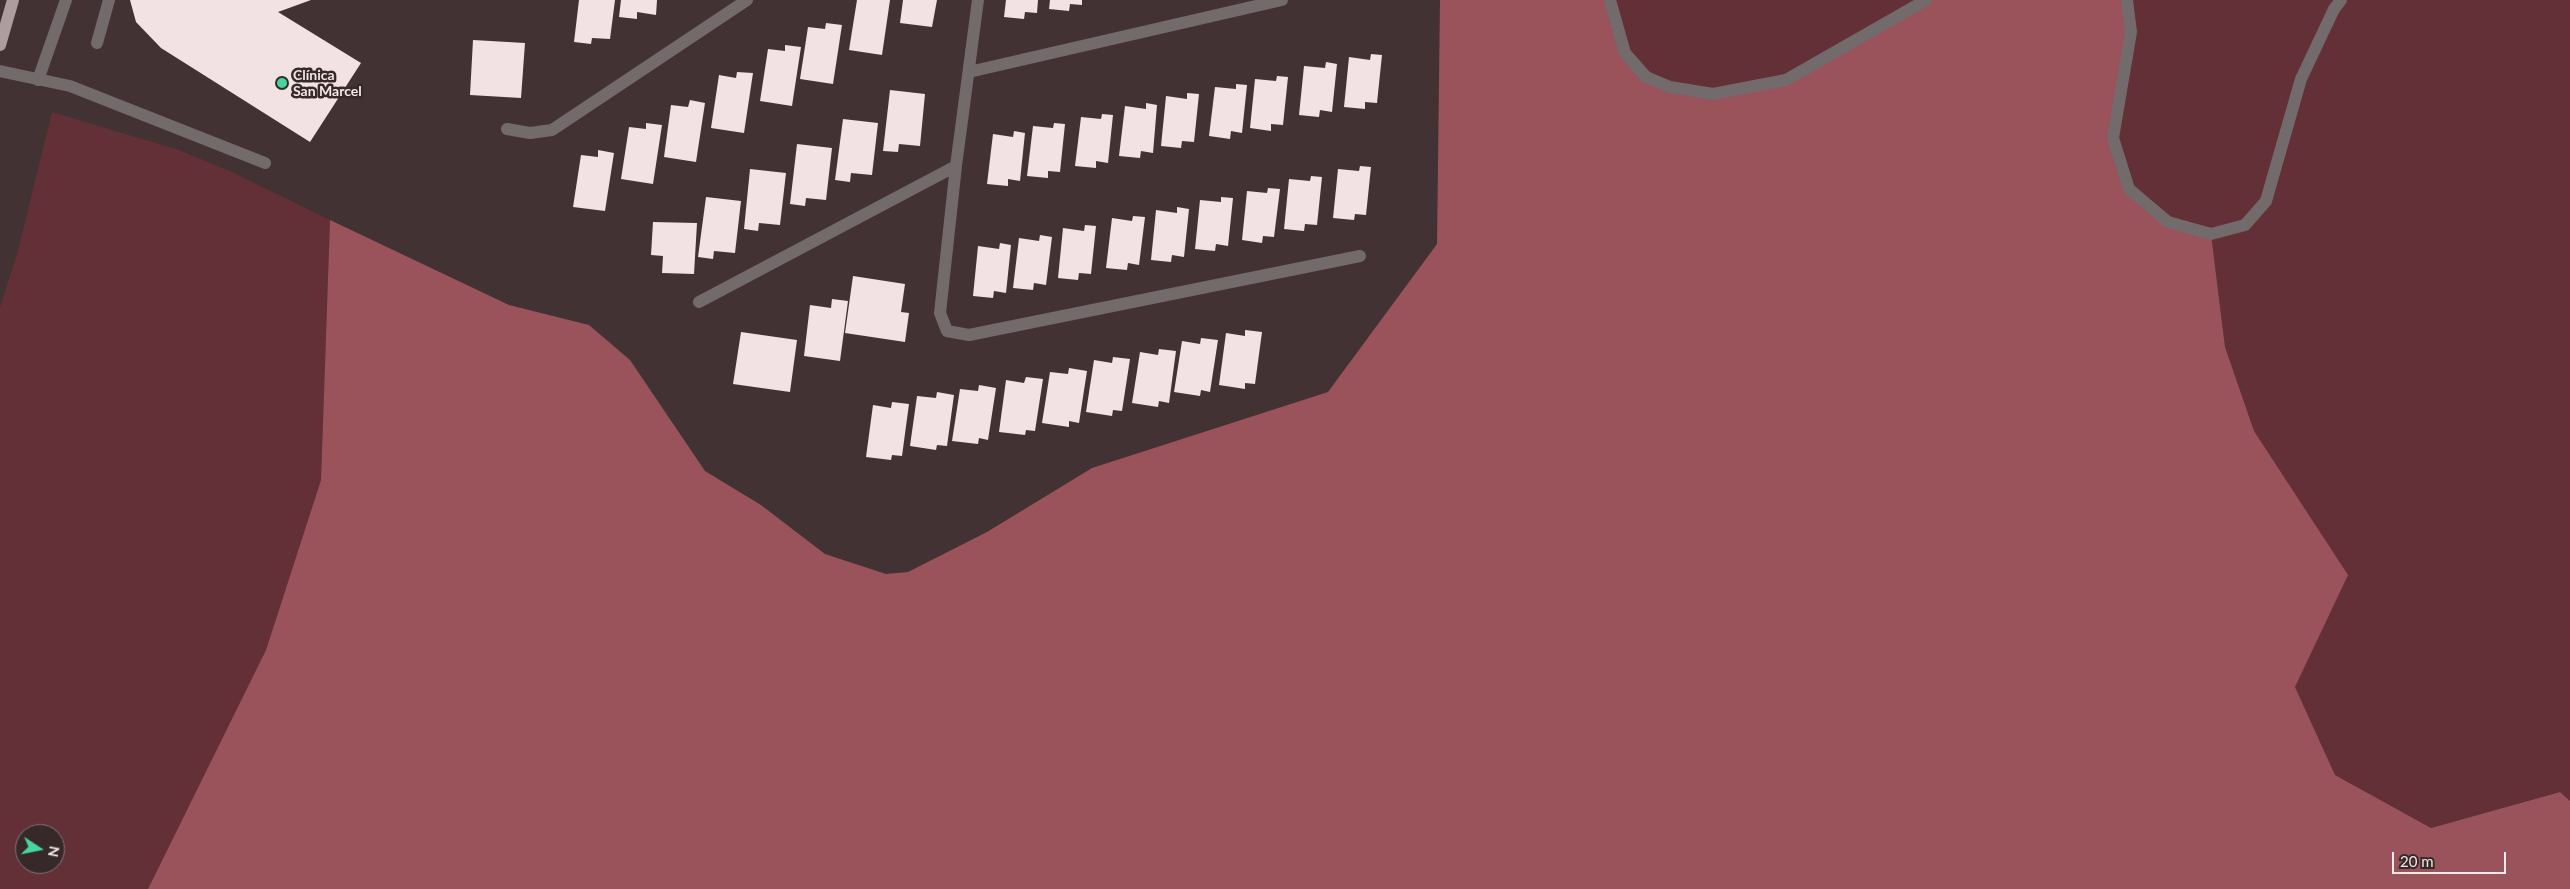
<!DOCTYPE html>
<meta charset="utf-8">
<style>
body{margin:0}
#map{position:relative;width:2570px;height:889px;overflow:hidden;background:#423233;font-family:Lato,sans-serif}
canvas{display:block}
.north{position:absolute;left:15px;top:824px;width:50px;height:50px;box-sizing:border-box;background:#372829;border:1px solid #827475;border-radius:50%;rotate:101deg;font-size:14px;font-weight:700;line-height:20px;text-align:center;color:#f2e7e8}
.north::after{content:'';display:block;margin:auto;width:18px;height:22px;background:#47d49e;clip-path:polygon(50% 0,100% 100%,50% 72%,0 100%)}
.scale{position:absolute;left:2392px;top:852px;width:114px;height:22px;box-sizing:border-box;border:2px solid #f2e7e8;border-top:0;padding-left:6px;font-size:15px;line-height:18px;white-space:nowrap;color:#f2e7e8;-webkit-text-stroke:4px #372829;paint-order:stroke}
</style>
<div id="map">
<canvas width="2570" height="889"></canvas>
<div class="north">N</div>
<div class="scale">20 m</div>
</div>
<script>
const g = document.querySelector('canvas').getContext('2d');
g.lineJoin = 'round';
function fillPath(path, color) { g.fillStyle = color; g.fill(path, 'evenodd'); }
function strokePath(path, color, width, dash) { g.strokeStyle = color; g.lineWidth = width; g.lineCap = dash ? 'butt' : 'round'; g.setLineDash(dash || []); g.stroke(path); }
function write(font, color, halo, rows, align = 'center') {
  g.font = font + ' Lato,sans-serif'; g.lineWidth = 5; g.setLineDash([]); g.textBaseline = 'middle'; g.strokeStyle = halo; g.fillStyle = color; for (const [text, x, y, turn = 0] of rows) {
    g.save(); g.translate(x, y); g.rotate((+turn || 0) * Math.PI / 180); g.textAlign = isNaN(turn) ? turn : align; if (halo) g.strokeText(text, 0, 0); g.fillText(text, 0, 0); g.restore();
  }
}
const green = new Path2D(`
 M 1610,0 L 1926,0 L 1786,80 L 1713,94 L 1670,87 L 1625,53 Z
 M 2127,0 L 2570,0 L 2570,801 L 2559,792 L 2431,828 L 2335,775 L 2295,687 L 2347,575 L 2254,431 L 2225,347 L 2211,235 L 2168,222 L 2129,189 L 2113,138 Z
 M 52,112 L 179,150 L 230,171 L 330,220 L 321,480 L 266,650 L 148,889 L 0,889 L 0,307 L 17,254 ZM 25,834 L 55,834 L 55,864 L 25,864 Z`);
const forest = new Path2D(`
 M 1440,0 L 1610,0 L 1625,53 L 1670,87 L 1713,94 L 1786,80 L 1926,0 L 2127,0 L 2131,32 L 2113,138 L 2129,189 L 2168,222 L 2211,234 L 2225,347 L 2254,431 L 2348,575 L 2295,687 L 2335,775 L 2431,828 L 2560,792 L 2570,801 L 2570,889 L 148,889 L 266,650 L 321,480 L 330,220 L 509,305 L 589,325 L 630,360 L 705,471 L 761,505 L 825,554 L 886,574 L 908,572 L 987,532 L 1092,468 L 1328,392 L 1437,244 Z`);
const building = new Path2D(`
 M 130,0 L 311,0 L 278,12 L 361,63 L 310,142 L 161,48 L 136,22 Z
 M 579,0 L 615,0 L 610,39 L 592,38 L 591,44 L 574,42 Z
 M 621,0 L 657,0 L 656,15 L 637,12 L 637,19 L 619,17 Z
 M 857,0 L 890,0 L 882,55 L 849,50 Z
 M 903,0 L 937,0 L 932,27 L 900,23 Z
 M 1006,0 L 1038,0 L 1037,13 L 1025,12 L 1024,19 L 1004,17 Z
 M 1050,0 L 1082,0 L 1082,5 L 1070,4 L 1069,11 L 1049,9 Z
 M 826,23 L 842,25 L 833,84 L 800,79 L 808,27 L 825,29 Z
 M 473,40 L 525,43 L 521,98 L 470,95 Z
 M 785,45 L 801,47 L 792,106 L 760,101 L 768,49 L 785,51 Z
 M 1371,54 L 1382,55 L 1377,103 L 1365,102 L 1365,109 L 1344,107 L 1349,57 L 1370,60 Z
 M 1326,62 L 1337,64 L 1332,112 L 1320,110 L 1319,117 L 1299,115 L 1304,66 L 1325,68 Z
 M 737,72 L 753,73 L 744,133 L 711,128 L 719,75 L 736,78 Z
 M 1277,76 L 1288,77 L 1283,125 L 1271,124 L 1271,131 L 1250,128 L 1255,79 L 1276,81 Z
 M 1236,84 L 1247,85 L 1242,133 L 1231,131 L 1230,139 L 1209,136 L 1215,87 L 1236,89 Z
 M 890,90 L 925,94 L 920,146 L 899,144 L 898,152 L 883,151 Z
 M 1187,93 L 1199,94 L 1194,142 L 1182,141 L 1181,148 L 1161,146 L 1166,96 L 1187,99 Z
 M 690,100 L 705,103 L 696,162 L 664,157 L 671,105 L 688,107 Z
 M 1146,103 L 1157,105 L 1153,153 L 1141,151 L 1140,158 L 1119,156 L 1125,106 L 1146,109 Z
 M 1102,114 L 1113,115 L 1108,163 L 1096,161 L 1096,168 L 1075,166 L 1081,117 L 1101,119 Z
 M 843,119 L 878,123 L 872,175 L 851,173 L 850,182 L 835,180 Z
 M 646,123 L 662,125 L 653,184 L 621,179 L 629,127 L 646,129 Z
 M 1054,123 L 1065,124 L 1060,172 L 1048,171 L 1048,178 L 1027,176 L 1033,126 L 1053,128 Z
 M 1014,131 L 1025,133 L 1020,181 L 1008,179 L 1008,186 L 987,184 L 993,134 L 1013,137 Z
 M 797,144 L 832,148 L 826,200 L 806,198 L 805,206 L 790,204 Z
 M 598,150 L 614,153 L 605,211 L 573,207 L 581,155 L 598,157 Z
 M 1360,166 L 1371,167 L 1366,215 L 1355,214 L 1354,220 L 1333,218 L 1338,169 L 1359,171 Z
 M 750,169 L 786,173 L 780,225 L 759,223 L 758,231 L 744,229 Z
 M 1311,176 L 1322,177 L 1317,225 L 1305,224 L 1304,231 L 1284,229 L 1289,179 L 1310,181 Z
 M 1268,188 L 1280,189 L 1274,237 L 1263,236 L 1262,243 L 1242,240 L 1247,191 L 1267,193 Z
 M 706,197 L 741,201 L 735,253 L 714,251 L 713,259 L 698,257 Z
 M 1221,197 L 1233,198 L 1228,246 L 1216,244 L 1215,251 L 1195,249 L 1200,200 L 1221,202 Z
 M 1177,207 L 1189,209 L 1184,257 L 1172,255 L 1171,262 L 1151,260 L 1156,210 L 1177,213 Z
 M 1133,216 L 1145,217 L 1139,265 L 1128,263 L 1127,270 L 1106,268 L 1112,218 L 1132,221 Z
 M 653,222 L 697,223 L 694,274 L 662,273 L 663,256 L 651,255 Z
 M 1085,225 L 1096,226 L 1091,274 L 1079,273 L 1078,280 L 1058,278 L 1063,228 L 1084,231 Z
 M 1040,235 L 1052,237 L 1046,285 L 1034,283 L 1033,290 L 1013,288 L 1019,238 L 1039,241 Z
 M 1000,243 L 1011,245 L 1006,293 L 994,291 L 993,298 L 973,296 L 978,246 L 999,249 Z
 M 853,276 L 905,284 L 901,312 L 909,313 L 905,342 L 845,333 Z
 M 832,299 L 848,301 L 840,361 L 804,356 L 810,305 L 831,308 Z
 M 1245,330 L 1262,332 L 1255,384 L 1245,383 L 1245,389 L 1219,385 L 1226,333 L 1245,336 Z
 M 741,332 L 797,340 L 790,392 L 733,384 Z
 M 1201,338 L 1218,340 L 1210,392 L 1201,390 L 1200,396 L 1174,392 L 1182,341 L 1200,344 Z
 M 1159,349 L 1176,351 L 1169,403 L 1159,401 L 1158,407 L 1132,403 L 1140,352 L 1158,355 Z
 M 1113,357 L 1130,359 L 1122,411 L 1113,410 L 1112,416 L 1086,412 L 1094,360 L 1112,363 Z
 M 1069,368 L 1087,371 L 1079,423 L 1069,421 L 1069,427 L 1042,423 L 1050,372 L 1068,374 Z
 M 1026,377 L 1043,379 L 1035,431 L 1026,430 L 1025,435 L 999,432 L 1006,380 L 1024,383 Z
 M 979,385 L 996,388 L 988,440 L 979,438 L 978,444 L 952,441 L 960,389 L 978,391 Z
 M 937,392 L 954,395 L 947,446 L 937,445 L 936,450 L 910,446 L 917,396 L 936,398 Z
 M 892,402 L 909,404 L 902,456 L 892,455 L 891,460 L 866,457 L 873,405 L 891,408 Z`);
const lane = new Path2D(`
 M 97,43 L 109,0
 M 0,71 L 70,86 L 265,163
 M 38,80 L 66,0`);
const street = new Path2D(`
 M 978,0 L 956,166 L 940,313 L 947,331 L 969,335 L 1360,256
 M 1610,0 L 1625,53 L 1646,77 L 1670,87 L 1713,94 L 1786,80 L 1926,0
 M 2127,0 L 2131,32 L 2113,138 L 2129,189 L 2168,222 L 2211,234 L 2245,225 L 2266,201 L 2301,79 L 2334,9 L 2341,0
 M 969,72 L 1282,0
 M 507,129 L 530,133 L 552,130 L 747,0
 M 699,302 L 956,166`);
const primary = new Path2D(`
 M 0,45 L 13,0`);
const markers = [
 [282,83,6,"#47d49e"]
];
const poiNames = [
 ["Clínica",293,75],
 ["San Marcel",293,91]
];
fillPath(green, '#623036');
fillPath(forest, '#9a525b');
fillPath(building, '#f3e2e3');
strokePath(lane, '#736a6b', 12);
strokePath(street, '#736a6b', 12);
strokePath(primary, '#ae9d9e', 12);
for (const [x, y, r, color] of markers) { const dot = new Path2D(); dot.arc(x, y, r, 0, 2 * Math.PI); g.fillStyle = color; g.fill(dot); strokePath(dot, '#372829', 2); }
write('bold 14px', '#f2e7e8', '#372829', poiNames, 'left');
</script>
